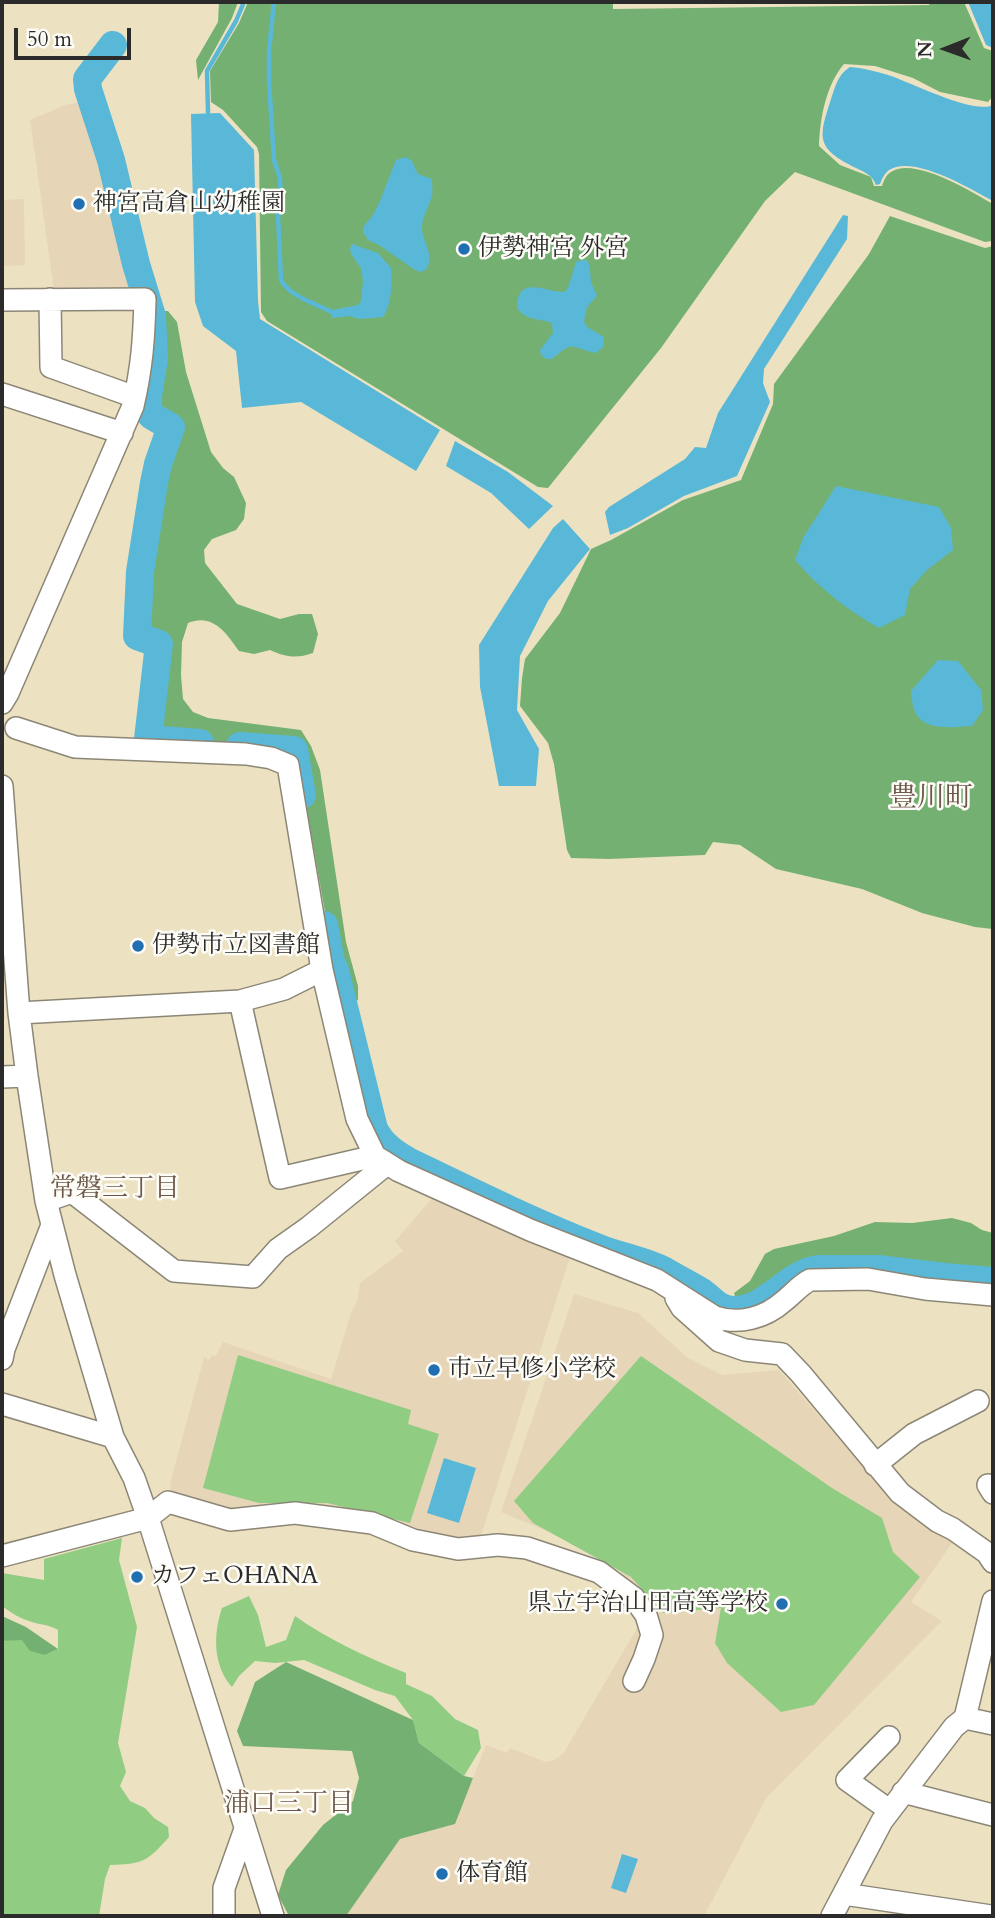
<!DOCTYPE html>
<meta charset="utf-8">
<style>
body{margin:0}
#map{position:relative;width:995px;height:1918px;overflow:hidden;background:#ece2c2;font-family:Cardo,serif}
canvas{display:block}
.frame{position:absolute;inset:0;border:4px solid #2b2b2b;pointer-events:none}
.north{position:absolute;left:911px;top:14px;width:70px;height:70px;-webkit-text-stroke:5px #fdfcf7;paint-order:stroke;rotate:269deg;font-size:19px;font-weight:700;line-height:28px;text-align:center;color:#2b2b2b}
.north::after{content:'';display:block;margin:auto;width:24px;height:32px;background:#2b2b2b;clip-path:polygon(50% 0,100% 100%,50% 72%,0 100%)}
.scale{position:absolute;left:14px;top:28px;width:117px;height:32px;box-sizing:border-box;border:4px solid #2b2b2b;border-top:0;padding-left:9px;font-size:21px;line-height:24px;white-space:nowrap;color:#2b2b2b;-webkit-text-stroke:5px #fdfcf7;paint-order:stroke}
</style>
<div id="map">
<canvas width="995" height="1918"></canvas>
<div class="frame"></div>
<div class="north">N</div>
<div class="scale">50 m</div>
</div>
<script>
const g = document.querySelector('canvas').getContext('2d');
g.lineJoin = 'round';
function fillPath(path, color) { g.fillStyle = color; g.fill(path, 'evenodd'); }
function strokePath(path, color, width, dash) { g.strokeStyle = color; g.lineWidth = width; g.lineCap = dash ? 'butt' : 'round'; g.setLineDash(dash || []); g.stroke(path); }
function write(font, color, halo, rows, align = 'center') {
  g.font = font + ' Cardo,"Noto Serif JP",serif'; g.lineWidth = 5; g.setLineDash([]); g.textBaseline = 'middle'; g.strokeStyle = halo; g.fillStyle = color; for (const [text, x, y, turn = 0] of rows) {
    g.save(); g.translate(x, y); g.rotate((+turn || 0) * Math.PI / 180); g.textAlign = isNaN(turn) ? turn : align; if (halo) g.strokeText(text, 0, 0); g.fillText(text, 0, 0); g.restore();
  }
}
const built = new Path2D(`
 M 86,101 L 140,289 L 54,291 L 30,120 L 65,105 Z
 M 24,199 L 25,265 L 2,266 L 2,200 Z
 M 435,1195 L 571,1254 L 480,1539 L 467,1541 L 236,1512 L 171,1490 L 170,1484 L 204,1357 L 209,1360 L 212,1355 L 216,1356 L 223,1342 L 331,1379 L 350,1316 L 357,1301 L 360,1283 L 403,1251 L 395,1241 Z
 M 574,1294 L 638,1313 L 688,1358 L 723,1375 L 779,1370 L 886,1493 L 952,1543 L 911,1602 L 942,1621 L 767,1797 L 704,1916 L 346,1916 L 400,1839 L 455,1824 L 486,1745 L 507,1753 L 510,1748 L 546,1762 L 554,1760 L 563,1754 L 650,1606 L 608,1557 L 501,1512 Z`);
const green = new Path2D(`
 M 238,1355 L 411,1410 L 408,1424 L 439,1434 L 410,1523 L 327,1503 L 259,1503 L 203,1488 Z
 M 641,1356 L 832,1488 L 882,1518 L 893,1552 L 920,1577 L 814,1705 L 781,1712 L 727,1663 L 715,1643 L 721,1608 L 663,1613 L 631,1577 L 533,1523 L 514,1501 Z
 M 122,1538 L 119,1560 L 137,1627 L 118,1743 L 126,1772 L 120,1786 L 130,1801 L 145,1808 L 154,1818 L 168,1827 L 169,1837 C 147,1862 143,1864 110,1865 L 105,1879 L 99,1916 L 2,1916 L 2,1641 L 22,1639 L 45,1655 L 58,1649 L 58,1630 C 48,1624 39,1625 29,1621 C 19,1618 10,1612 2,1606 L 2,1573 L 44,1580 L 44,1559 Z
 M 249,1596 L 258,1615 L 266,1647 L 286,1640 L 295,1616 C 329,1640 366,1657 406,1673 L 406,1684 L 432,1696 L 455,1719 L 478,1730 L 481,1748 L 464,1776 L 419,1743 L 413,1720 L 395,1696 L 375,1690 L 304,1660 L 275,1663 L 255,1661 L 239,1676 L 232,1687 C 213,1666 213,1634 222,1608 Z`);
const forest = new Path2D(`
 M 219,2 L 238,2 L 232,18 L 198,80 L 196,60 L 218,22 Z
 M 248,2 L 613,2 L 613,9 L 929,5 L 930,2 L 964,2 L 984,48 L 993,51 L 993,96 L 988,102 L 940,92 L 913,78 L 875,66 L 844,64 C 826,85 820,118 819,146 L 840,165 L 871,177 L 874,186 L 882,186 C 884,180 886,175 891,172 C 914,156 972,192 993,204 L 993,241 L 985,242 L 795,172 L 765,201 L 661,348 L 548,488 L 538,487 L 267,321 L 261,312 L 259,154 L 257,147 L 223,110 L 211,102 L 210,71 L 239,23 Z
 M 890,216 L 985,248 L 993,246 L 993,929 L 975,927 L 922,913 L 862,889 L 776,869 L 740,845 L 713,842 L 705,855 L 609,859 L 571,858 L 567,850 L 554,764 L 548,743 L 520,706 L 522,678 L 525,659 L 560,613 L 591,549 L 611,540 L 683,500 L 741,480 L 773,404 L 774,384 L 869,254 Z
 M 162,311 L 168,311 L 177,322 L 186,372 L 211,452 L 223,468 L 234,477 L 246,503 L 244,519 L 236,530 L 212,539 L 204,550 L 205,563 L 237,604 L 280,619 L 299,614 L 312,614 L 318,634 L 313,653 C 296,659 285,657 270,650 L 254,654 L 239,651 C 226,633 213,613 188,623 L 182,642 L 181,675 L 183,699 L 193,712 L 208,718 L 301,730 L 311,746 L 320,770 L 346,942 L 358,986 L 358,999 L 354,1007 L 345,998 L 330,940 L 296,749 L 152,737 L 162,641 L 140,634 C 147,565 150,491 175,426 L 154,413 L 152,408 L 159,357 L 158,317 Z
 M 952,1218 L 971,1223 L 982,1230 L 993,1233 L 993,1274 C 939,1273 885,1262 831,1265 C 821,1265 808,1264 798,1268 C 777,1275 758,1298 736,1299 L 734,1293 L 750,1281 L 765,1254 L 774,1249 L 834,1236 L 875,1222 L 912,1223 Z
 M 2,1616 L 26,1627 L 58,1649 L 45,1655 L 30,1651 L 22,1640 L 2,1641 Z
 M 286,1662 L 413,1720 L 419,1743 L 464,1776 L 473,1778 L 455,1824 L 400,1839 L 346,1916 L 289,1916 L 278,1895 L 286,1870 L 323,1825 L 353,1801 L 359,1778 L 352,1751 L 243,1746 L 237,1731 L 255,1682 Z`);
const water = new Path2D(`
 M 968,2 L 993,2 L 992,12 L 993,18 L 993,48 L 986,45 Z
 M 850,67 C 863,68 875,71 888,75 C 910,82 974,115 993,105 L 993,201 C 971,189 913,154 889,170 C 884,174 882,179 880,184 L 876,185 C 872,175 866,173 856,168 C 816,148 818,139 831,99 C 835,87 838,74 850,67 Z
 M 220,113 L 254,150 L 258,301 L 260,319 L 440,430 L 416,471 L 301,402 L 242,408 L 236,351 L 203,326 L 195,302 L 191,114 Z
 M 406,157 L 412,161 L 418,174 L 432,179 C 432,185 433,191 432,196 C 429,207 421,218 422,230 C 424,245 434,253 427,269 L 421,272 L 415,270 L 379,245 L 368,240 L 363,232 L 363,227 L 373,215 L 380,201 L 396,160 Z
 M 843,215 L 848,216 L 847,239 L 764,369 L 763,383 L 770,402 L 737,476 L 684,496 L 628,528 L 610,535 L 605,512 L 609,507 L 685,459 L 695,447 L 706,448 L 718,413 Z
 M 352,244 L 378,253 L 391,268 C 392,283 392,304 383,317 L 360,319 L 349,316 L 333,318 L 331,316 L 332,310 L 358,305 L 361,301 L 363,281 L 361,268 L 351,254 L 350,249 Z
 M 587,260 C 591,267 590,273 591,281 C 592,287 596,291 597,296 L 587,307 L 584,321 L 587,327 L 604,337 L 603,347 L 596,353 C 569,348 576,339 552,359 L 546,359 L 541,355 L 540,350 L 553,333 L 552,323 C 539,318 526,321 517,308 C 517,273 548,293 564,292 L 568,288 L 576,262 L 577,261 Z
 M 455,441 L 508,472 L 553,506 L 529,529 L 491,493 L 446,466 Z
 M 836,486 L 939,507 L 951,528 L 953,550 L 927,570 L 910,589 L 905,615 L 879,628 C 847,610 819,588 795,560 L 803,538 Z
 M 563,519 L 590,549 L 548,601 L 520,656 L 517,710 L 539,749 L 536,786 L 499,786 L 480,687 L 479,645 L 553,528 Z
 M 938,660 L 958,661 L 981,690 L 983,710 L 972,726 C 953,727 921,732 914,709 C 912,704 912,697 911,691 Z
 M 444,1458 L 476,1468 L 459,1523 L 427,1513 Z
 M 622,1854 L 638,1859 L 626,1893 L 611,1888 Z`);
const stream = new Path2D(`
 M 274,2 L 269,51 L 269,81 L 274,160 L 280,178 L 281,201 L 278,216 L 281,280 C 289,296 316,304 332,312
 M 208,113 L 207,71 L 236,21 L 244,2`);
const river = new Path2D(`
 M 113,45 L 87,79 L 88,89 L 111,160 L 136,264 L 152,316 L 154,358 L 148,396 L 148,411 L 152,416 L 171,427 L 158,464 L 154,483 L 140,572 L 137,636 L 159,644 L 148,739 L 200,743
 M 240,746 L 294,750 L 302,795
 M 324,925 L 331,962 L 335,970 L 374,1129 C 382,1145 395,1154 410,1162 C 472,1192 535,1223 599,1248 C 621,1257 644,1260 665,1271 C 677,1278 690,1285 702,1292 C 713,1300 719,1310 734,1310 C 767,1310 787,1273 819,1269 L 878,1269 L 945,1277 L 993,1281`);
const minor = new Path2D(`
 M 50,299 L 51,367 L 135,397
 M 2,300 L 145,299 C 144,339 142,367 133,406 L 8,693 L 2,703
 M 2,394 L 122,433
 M 16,728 L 75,747 L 246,754 L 271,758 L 288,765 L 322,970 L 357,1119 L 375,1156 L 399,1171 L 530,1230 L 657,1280 L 715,1317 C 739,1325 765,1318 784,1301 C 793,1294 800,1285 810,1280 L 868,1279 L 925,1289 L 993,1295
 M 2,786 L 19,1013 L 27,1076 L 46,1201 L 65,1275 L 113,1437 L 134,1478 L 148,1518 L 273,1916
 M 240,1001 L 280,1178 L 375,1156
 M 19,1013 L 240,1001 L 284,989 L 322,970
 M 2,1077 L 27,1076
 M 46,1201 L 72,1192 L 174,1271 L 253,1277 L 278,1249 L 309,1227 L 387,1164
 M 676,1298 L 682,1308 L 719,1341 L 745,1350 L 782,1354 L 801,1374 L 900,1493 L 937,1521 L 953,1529 L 987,1553 L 993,1562
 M 2,1359 L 4,1349 L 52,1225
 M 2,1404 L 113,1437
 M 875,1465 L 914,1434 L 978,1401
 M 988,1485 L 993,1493
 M 2,1556 L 148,1518 L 168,1502 L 230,1520 L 295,1513 L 372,1523 L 413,1540 L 458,1549 L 498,1545 L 527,1548 L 599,1572 L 634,1598 L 646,1615 L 652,1635 L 644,1659 L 634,1681
 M 965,1718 L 993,1724
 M 903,1792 L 993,1815
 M 889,1810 L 847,1780 L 889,1737
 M 844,1894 L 991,1916
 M 224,1916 L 224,1888 L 245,1829
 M 832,1916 L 882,1821 L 954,1727 L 965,1718 L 993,1601`);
const markers = [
 [79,204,7,"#1f6fb2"],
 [464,249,7,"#1f6fb2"],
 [138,946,7,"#1f6fb2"],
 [434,1370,7,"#1f6fb2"],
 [137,1577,7,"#1f6fb2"],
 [782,1604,7,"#1f6fb2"],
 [442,1874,7,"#1f6fb2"]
];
const poiNames = [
 ["神宮高倉山幼稚園",93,204],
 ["伊勢神宮 外宮",478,249],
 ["伊勢市立図書館",152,946],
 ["市立早修小学校",448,1370],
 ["カフェOHANA",151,1577],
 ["県立宇治山田高等学校",768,1604,"right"],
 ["体育館",456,1874]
];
const neighbourhoodNames = [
 ["常磐三丁目",115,1190],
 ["浦口三丁目",289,1805]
];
const quarterNames = [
 ["豊川町",931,800]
];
fillPath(built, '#e7d5b7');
fillPath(green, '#90cd83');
fillPath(forest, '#74b071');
fillPath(water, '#59b8d7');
strokePath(stream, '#59b8d7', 4.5);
strokePath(river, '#59b8d7', 28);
strokePath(minor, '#8c8676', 24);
strokePath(minor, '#fff', 21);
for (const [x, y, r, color] of markers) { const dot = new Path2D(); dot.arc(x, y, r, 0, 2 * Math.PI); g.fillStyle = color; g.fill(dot); strokePath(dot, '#fdfcf7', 2.5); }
write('24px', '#2b2b2b', '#fdfcf7', poiNames, 'left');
write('26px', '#6d574a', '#fdfcf7', neighbourhoodNames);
write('28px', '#6d574a', '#fdfcf7', quarterNames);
</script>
